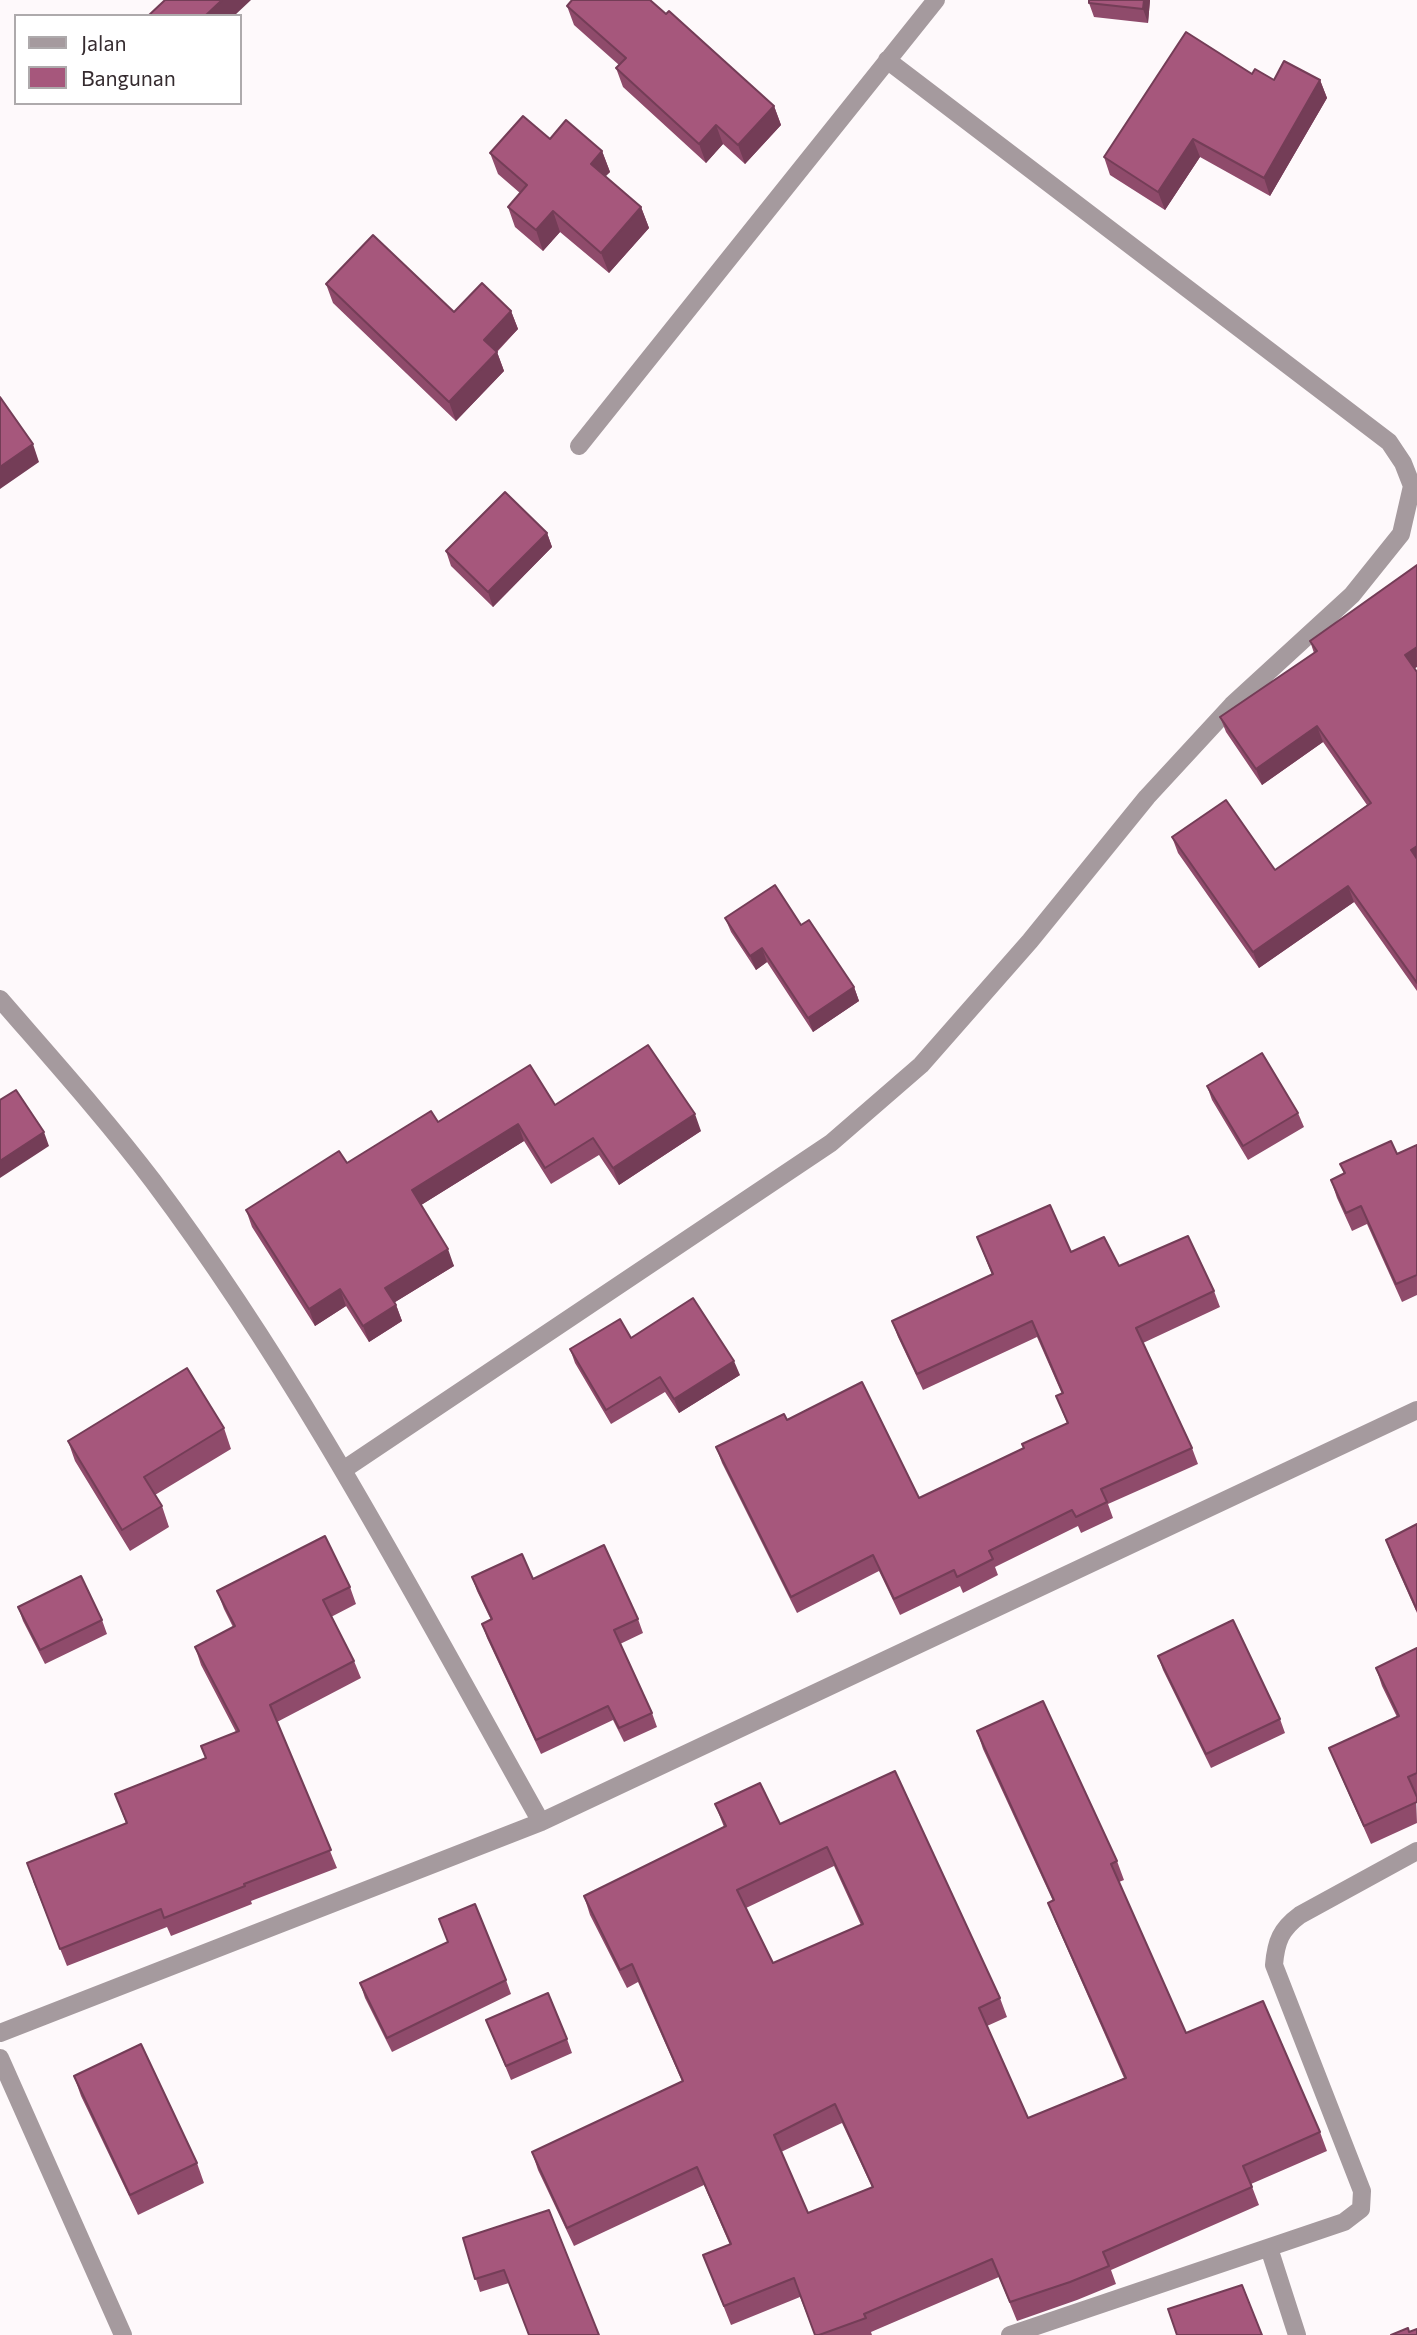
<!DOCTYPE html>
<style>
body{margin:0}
#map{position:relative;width:1417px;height:2335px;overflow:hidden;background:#fef9fb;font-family:Commissioner,sans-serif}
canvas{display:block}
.legend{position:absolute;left:14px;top:14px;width:228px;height:91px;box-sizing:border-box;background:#fff;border:2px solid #aeaaac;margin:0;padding:9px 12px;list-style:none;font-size:21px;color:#352b2f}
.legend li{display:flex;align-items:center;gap:14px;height:35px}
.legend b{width:35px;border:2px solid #aeaaac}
</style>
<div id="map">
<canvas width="1417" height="2335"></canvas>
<ul class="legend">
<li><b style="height:9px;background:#a59a9e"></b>Jalan</li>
<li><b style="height:19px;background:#a6577c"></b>Bangunan</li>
</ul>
</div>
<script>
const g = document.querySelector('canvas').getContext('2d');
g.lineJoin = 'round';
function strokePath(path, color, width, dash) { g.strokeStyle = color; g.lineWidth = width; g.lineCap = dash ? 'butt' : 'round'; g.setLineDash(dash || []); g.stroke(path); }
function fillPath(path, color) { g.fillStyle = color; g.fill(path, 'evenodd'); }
const street = new Path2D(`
 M 579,446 L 936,0
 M 0,999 C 52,1059 105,1118 153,1181 C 303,1381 419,1605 541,1822
 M 343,1470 L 831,1143 L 921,1065 L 1030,941 L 1147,797 L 1232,705 L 1352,595 L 1401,534 L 1412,486 L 1403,463 L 1389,442 L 887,60
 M 0,2033 L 541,1822 L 1417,1410
 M 0,2058 L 123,2335
 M 1269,2248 L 1297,2335
 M 1010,2335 L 1344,2222 L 1361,2209 L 1362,2191 L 1274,1965 C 1276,1941 1281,1929 1300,1915 L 1417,1851`);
const wall = new Path2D(`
 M 1089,0 L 1150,0 L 1148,23 L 1094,17 L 1089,3 Z
 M 567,6 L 774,106 L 781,125 L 745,164 L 723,144 L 706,163 L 623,87 L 616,68 L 619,65 L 574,25 Z
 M 1252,74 L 1274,80 L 1320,80 L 1327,98 L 1270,196 L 1200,157 L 1165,210 L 1110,175 L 1104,157 Z
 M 550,139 L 602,151 L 610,172 L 605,176 L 641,207 L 649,228 L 609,273 L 560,232 L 543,251 L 515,227 L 508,207 L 520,193 L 498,174 L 490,153 Z
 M 326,284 L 454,312 L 511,311 L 518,329 L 497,352 L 504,371 L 456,421 L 333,303 Z
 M 547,533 L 552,547 L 493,607 L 451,566 L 446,551 Z
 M 1310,641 L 1414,668 L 1417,672 L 1417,991 L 1354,902 L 1259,968 L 1178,853 L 1172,837 L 1275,870 L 1367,805 L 1323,742 L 1262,785 L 1226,732 L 1220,717 L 1314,653 Z
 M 725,918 L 854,987 L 859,1001 L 813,1032 L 767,962 L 756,970 L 731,932 Z
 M 1207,1086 L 1298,1113 L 1304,1127 L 1248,1160 L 1212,1100 Z
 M 555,1105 L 701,1131 L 619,1185 L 599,1155 L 551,1184 L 524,1141 L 421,1205 L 454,1266 L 395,1302 L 402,1321 L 369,1342 L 346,1306 L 315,1326 L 252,1227 L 246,1210 L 438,1122 Z
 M 1417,1145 L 1417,1295 L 1402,1302 L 1367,1224 L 1352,1231 L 1337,1198 L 1331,1180 L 1344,1174 L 1340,1164 L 1397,1154 Z
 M 977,1237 L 1071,1252 L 1214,1291 L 1220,1307 L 1143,1343 L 1192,1448 L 1198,1464 L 1108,1504 L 1113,1518 L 1081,1533 L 1078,1526 L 995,1567 L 998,1575 L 963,1593 L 960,1586 L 900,1615 L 879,1571 L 797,1613 L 722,1463 L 716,1447 L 787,1420 L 919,1498 L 1023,1448 L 1067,1423 L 1056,1396 L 1062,1394 L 1037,1337 L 923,1390 L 898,1337 L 892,1321 L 992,1275 Z
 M 631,1338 L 740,1375 L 679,1413 L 665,1392 L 611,1424 L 575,1363 L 570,1349 Z
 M 224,1428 L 231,1449 L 155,1495 L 162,1506 L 169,1527 L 130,1551 L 75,1461 L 68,1441 Z
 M 1417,1524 L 1417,1613 L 1392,1557 L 1386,1540 Z
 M 472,1577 L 533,1579 L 638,1619 L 643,1633 L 620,1644 L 652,1713 L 657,1727 L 624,1742 L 613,1720 L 541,1754 L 487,1638 L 482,1624 L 491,1620 L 477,1591 Z
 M 350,1587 L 356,1604 L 331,1617 L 354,1661 L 361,1678 L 277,1722 L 337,1868 L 251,1901 L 252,1904 L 171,1936 L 167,1927 L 67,1966 L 33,1881 L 126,1823 L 115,1794 L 205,1759 L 236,1732 L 201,1665 L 195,1647 L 233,1627 L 224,1609 L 217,1591 Z
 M 18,1607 L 102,1620 L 107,1634 L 45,1664 L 23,1621 Z
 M 1417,1648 L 1417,1794 L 1416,1795 L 1417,1823 L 1371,1844 L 1336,1765 L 1329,1748 L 1397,1717 L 1382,1686 L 1376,1668 Z
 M 1158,1656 L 1280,1719 L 1285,1733 L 1211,1768 L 1163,1670 Z
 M 977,1731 L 1117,1861 L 1124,1880 L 1119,1882 L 1186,2033 L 1320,2132 L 1327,2151 L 1251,2184 L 1259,2205 L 1111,2270 L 1116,2284 L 1077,2300 L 1017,2321 L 999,2277 L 871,2332 L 872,2335 L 815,2335 L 800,2297 L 731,2325 L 703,2255 L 730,2245 L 704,2185 L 574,2246 L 538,2170 L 532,2152 L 682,2081 L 638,1982 L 627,1988 L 590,1915 L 584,1896 L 724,1827 L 715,1804 L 780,1824 L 895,1771 L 1000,1998 L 1007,2017 L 987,2026 L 1028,2118 L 1124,2078 L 1055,1921 L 1048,1903 L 1053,1901 L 983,1749 ZM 834,1866 L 861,1925 L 773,1963 L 746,1908 ZM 842,2123 L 872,2187 L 808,2213 L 781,2152 Z
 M 506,1980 L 511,1994 L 392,2052 L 365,1998 L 360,1983 Z
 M 486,2020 L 567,2039 L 572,2053 L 511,2080 Z
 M 74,2076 L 197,2163 L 204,2183 L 138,2215 L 81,2096 Z
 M 463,2238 L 599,2335 L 509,2283 L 480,2292 Z`);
const shadedWall = new Path2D(`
 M 222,0 L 251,0 L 234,16 L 205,16 Z
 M 1144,0 L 1150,0 L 1148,23 L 1143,9 Z
 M 1320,80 L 1327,98 L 1270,196 L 1264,178 Z
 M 774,106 L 781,125 L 745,164 L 738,145 Z
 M 716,125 L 723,144 L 706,163 L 699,144 Z
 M 1193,139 L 1200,157 L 1165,210 L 1158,192 Z
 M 602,151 L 610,172 L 598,184 L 591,164 Z
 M 641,207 L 649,228 L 609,273 L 601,253 Z
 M 553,211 L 560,232 L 543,251 L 536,230 Z
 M 511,311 L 518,329 L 490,358 L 484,340 Z
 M 497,352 L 504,371 L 456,421 L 449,402 Z
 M 33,444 L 39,462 L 0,489 L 0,467 Z
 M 547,533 L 552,547 L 493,607 L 488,592 Z
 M 1417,647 L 1417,667 L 1411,671 L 1405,655 Z
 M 1317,726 L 1323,742 L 1262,785 L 1256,769 Z
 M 1417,846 L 1417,866 L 1411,850 Z
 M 1348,886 L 1354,902 L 1259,968 L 1253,952 Z
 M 762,948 L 767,962 L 756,970 L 750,956 Z
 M 854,987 L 859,1001 L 813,1032 L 808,1018 Z
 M 695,1114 L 701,1131 L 619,1185 L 613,1168 Z
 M 518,1124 L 524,1141 L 418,1207 L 412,1190 Z
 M 44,1132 L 49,1146 L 0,1178 L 0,1161 Z
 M 448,1249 L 454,1266 L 392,1304 L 385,1288 Z
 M 340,1289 L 346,1306 L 315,1326 L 309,1309 Z
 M 396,1305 L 402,1321 L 369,1342 L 363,1326 Z
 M 734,1361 L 740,1375 L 679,1413 L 674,1399 Z`);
const building = new Path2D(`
 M 165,0 L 222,0 L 205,16 L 148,16 Z
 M 572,0 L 650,0 L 666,14 L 669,11 L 774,106 L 738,145 L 716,125 L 699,144 L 616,68 L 626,58 L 567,6 Z
 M 1089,0 L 1144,0 L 1143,9 L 1089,3 Z
 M 1186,32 L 1252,74 L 1255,69 L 1274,80 L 1284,61 L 1320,80 L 1264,178 L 1193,139 L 1158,192 L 1104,157 Z
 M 523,116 L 550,139 L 566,120 L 602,151 L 591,164 L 641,207 L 601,253 L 553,211 L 536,230 L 508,207 L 527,185 L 490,153 Z
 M 373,235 L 454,312 L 482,283 L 511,311 L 484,340 L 497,352 L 449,402 L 326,284 Z
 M 0,397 L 33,444 L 0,467 Z
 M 505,492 L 547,533 L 488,592 L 446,551 Z
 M 1417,565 L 1417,647 L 1405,655 L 1417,672 L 1417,846 L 1411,850 L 1417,859 L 1417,983 L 1348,886 L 1253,952 L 1172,837 L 1226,800 L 1275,870 L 1371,803 L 1317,726 L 1256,769 L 1220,717 L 1317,651 L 1310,641 Z
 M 775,885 L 801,925 L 809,920 L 854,987 L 808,1018 L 762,948 L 750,956 L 725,918 Z
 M 648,1045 L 695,1114 L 613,1168 L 593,1138 L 545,1168 L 518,1124 L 412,1190 L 448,1249 L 385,1288 L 396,1305 L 363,1326 L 340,1289 L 309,1309 L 246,1210 L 339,1151 L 347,1163 L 431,1111 L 438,1122 L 530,1065 L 555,1105 Z
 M 1262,1053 L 1298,1113 L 1243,1146 L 1207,1086 Z
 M 16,1090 L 44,1132 L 0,1161 L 0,1100 Z
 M 1391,1141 L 1397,1154 L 1417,1145 L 1417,1275 L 1396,1284 L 1361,1206 L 1346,1213 L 1331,1180 L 1345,1173 L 1340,1164 Z
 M 1050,1205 L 1071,1252 L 1104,1237 L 1119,1266 L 1188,1236 L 1214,1291 L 1136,1328 L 1192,1448 L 1101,1489 L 1107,1502 L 1076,1517 L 1072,1510 L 989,1551 L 993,1559 L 957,1577 L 954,1570 L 894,1599 L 873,1555 L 791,1597 L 716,1447 L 784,1414 L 787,1420 L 862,1382 L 919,1498 L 1024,1448 L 1022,1444 L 1068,1423 L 1056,1396 L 1063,1393 L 1032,1321 L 917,1374 L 892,1321 L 993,1274 L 977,1237 Z
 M 693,1298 L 734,1361 L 674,1399 L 660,1377 L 606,1410 L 570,1349 L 620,1319 L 631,1338 Z
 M 187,1368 L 224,1428 L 144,1477 L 162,1506 L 122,1530 L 68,1441 Z
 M 1417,1524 L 1417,1610 L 1386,1540 Z
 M 325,1536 L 350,1587 L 323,1600 L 354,1661 L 270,1705 L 331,1850 L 244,1884 L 245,1886 L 164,1918 L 161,1909 L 60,1949 L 27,1863 L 127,1823 L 115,1794 L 206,1758 L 201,1746 L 239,1731 L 195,1647 L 235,1626 L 217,1591 Z
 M 604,1545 L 638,1619 L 614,1630 L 652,1713 L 619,1728 L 608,1706 L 536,1740 L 482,1624 L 492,1619 L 472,1577 L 522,1554 L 533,1579 Z
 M 81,1576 L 102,1620 L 40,1650 L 18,1607 Z
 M 1233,1620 L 1280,1719 L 1206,1754 L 1158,1656 Z
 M 1417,1648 L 1417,1773 L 1408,1777 L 1417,1797 L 1417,1802 L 1364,1826 L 1329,1748 L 1399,1716 L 1376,1668 Z
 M 1043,1701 L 1117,1861 L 1111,1864 L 1186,2033 L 1263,2001 L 1320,2132 L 1243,2166 L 1252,2187 L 1103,2252 L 1109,2266 L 1070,2282 L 1010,2302 L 992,2259 L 864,2314 L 866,2318 L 819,2335 L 815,2335 L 794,2278 L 724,2306 L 703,2255 L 731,2244 L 697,2167 L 567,2228 L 532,2152 L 683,2081 L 632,1964 L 620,1970 L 584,1896 L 726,1826 L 715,1804 L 760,1783 L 780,1824 L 895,1771 L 1000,1998 L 979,2008 L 1028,2118 L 1126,2078 L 1048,1903 L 1054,1900 L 977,1731 ZM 827,1847 L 863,1924 L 773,1963 L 737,1890 ZM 835,2104 L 873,2187 L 808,2213 L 774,2135 Z
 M 475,1904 L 506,1980 L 387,2038 L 360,1983 L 448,1942 L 439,1919 Z
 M 548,1993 L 567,2039 L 506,2066 L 486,2020 Z
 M 141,2044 L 197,2163 L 130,2195 L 74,2076 Z
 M 549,2210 L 599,2335 L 529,2335 L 504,2270 L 475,2279 L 463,2238 Z
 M 1242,2285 L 1262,2335 L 1177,2335 L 1168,2309 Z
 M 1408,2328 L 1409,2332 L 1417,2329 L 1417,2335 L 1391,2335 Z`);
strokePath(street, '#a59a9e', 18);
fillPath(wall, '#8f4b6b');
fillPath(shadedWall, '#743d57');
fillPath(building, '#a6577c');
strokePath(building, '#743d57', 2);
</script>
